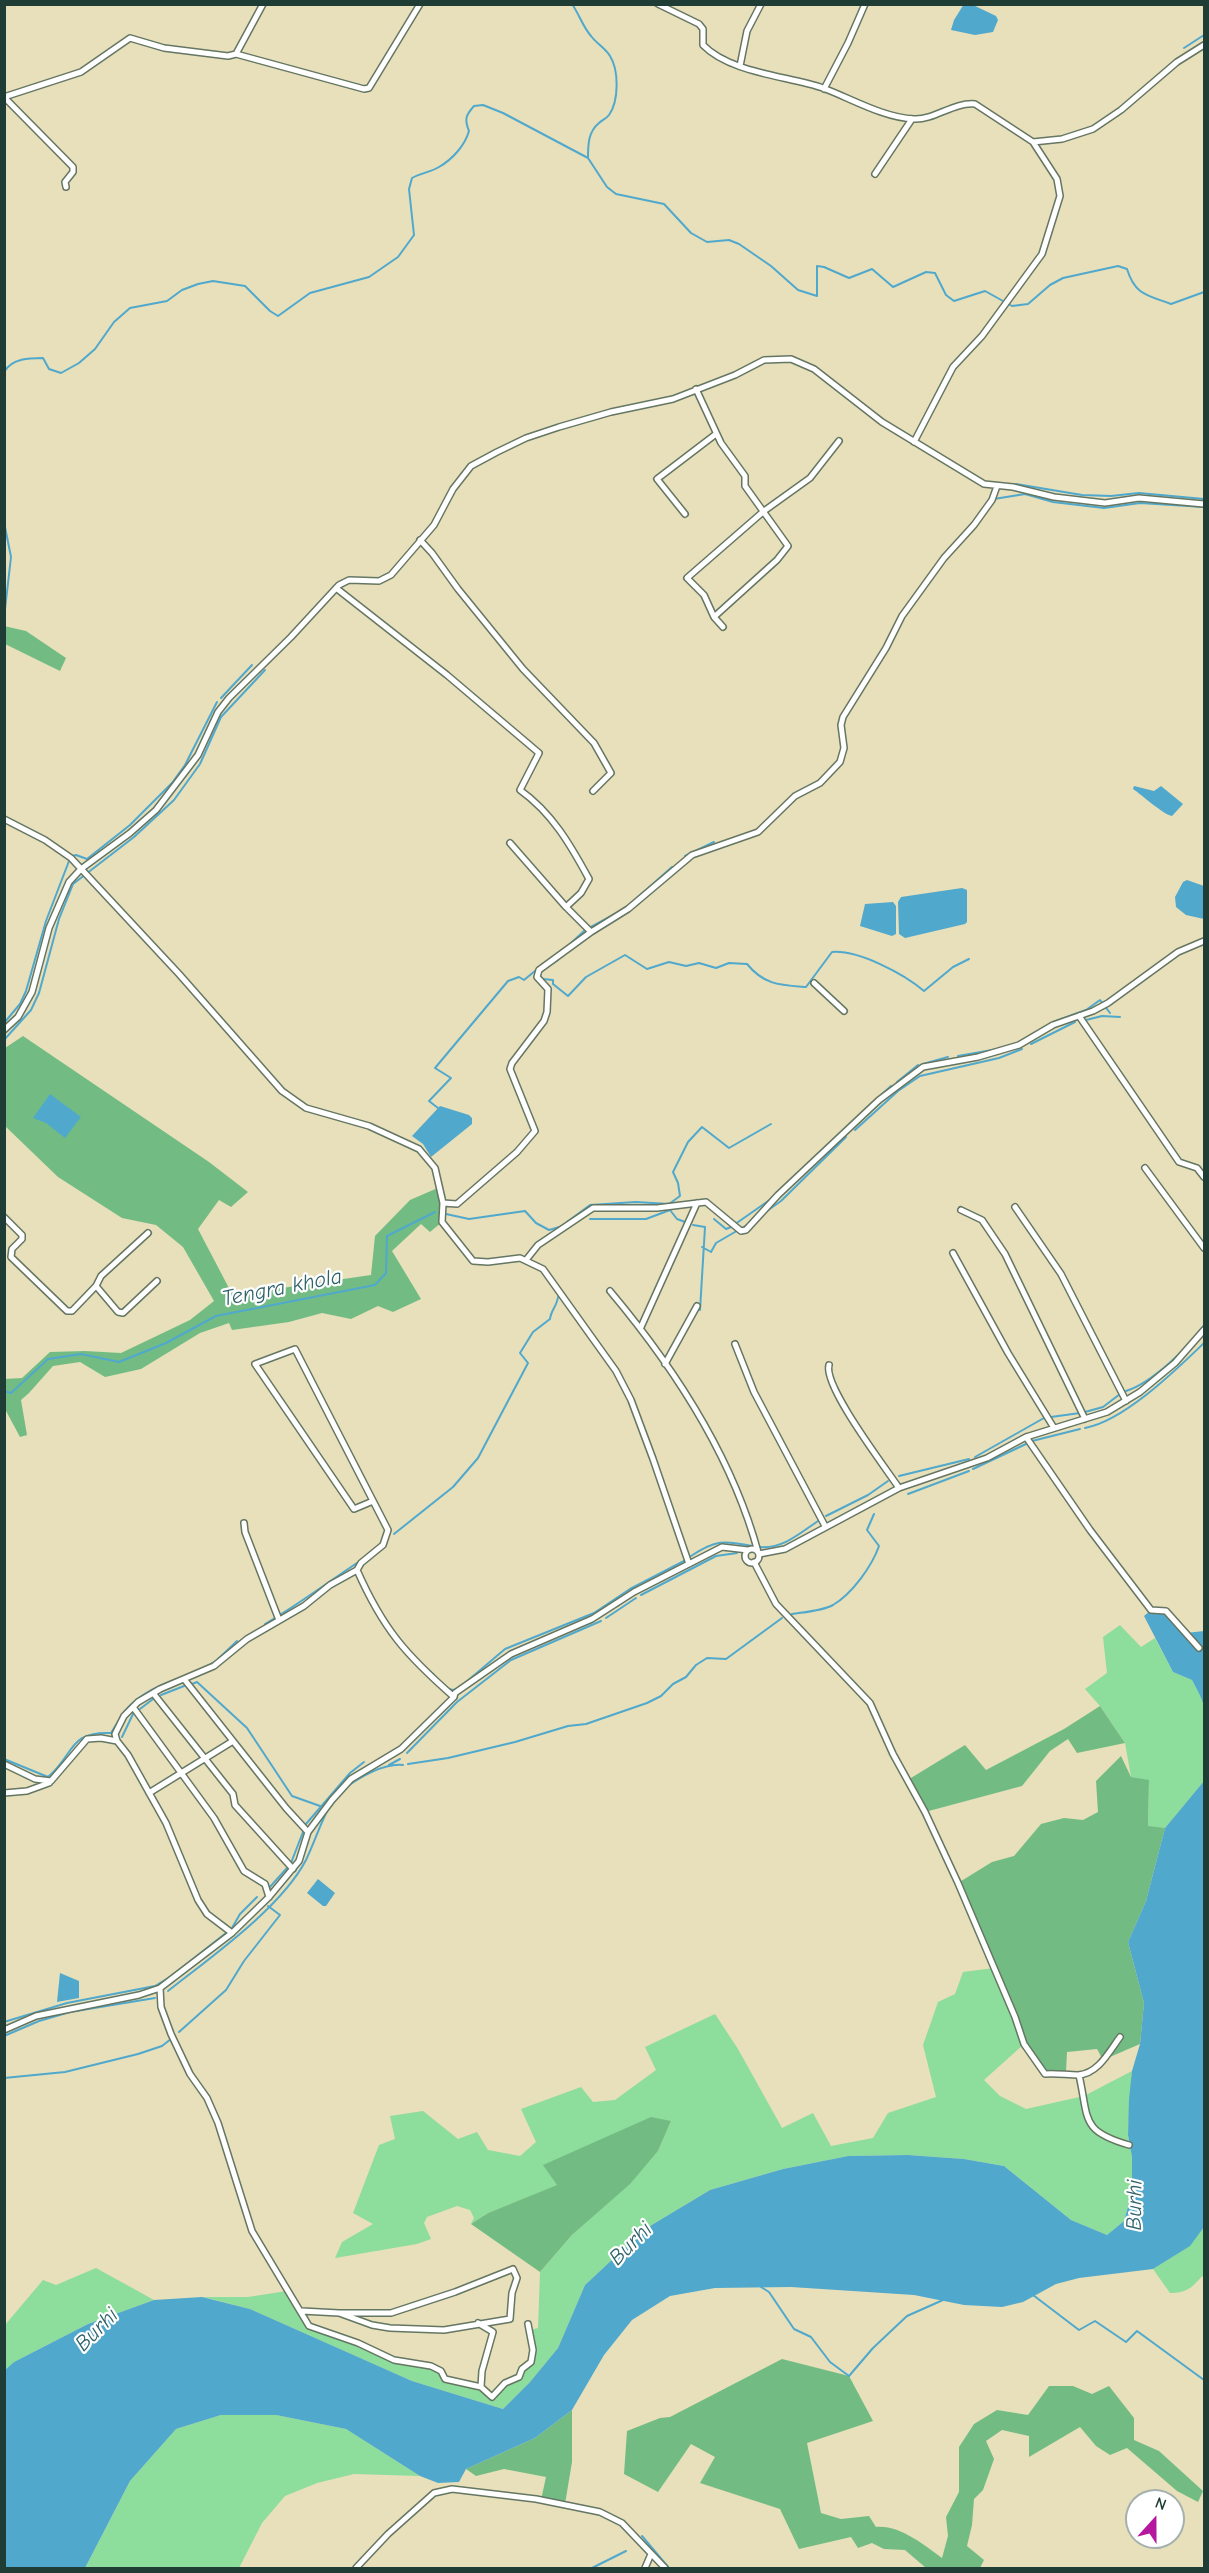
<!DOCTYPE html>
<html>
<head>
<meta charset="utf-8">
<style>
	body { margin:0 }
	#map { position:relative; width:1209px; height:2573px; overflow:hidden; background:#e7e0ba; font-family:"Comic Neue",sans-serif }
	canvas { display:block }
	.frame { position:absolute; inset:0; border:6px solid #1f3d34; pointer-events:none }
	.north { position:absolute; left:1125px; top:2489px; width:60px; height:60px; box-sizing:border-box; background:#fff; border:2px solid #a5b1ae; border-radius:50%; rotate:21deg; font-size:16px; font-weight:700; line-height:24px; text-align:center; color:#1f3d34 }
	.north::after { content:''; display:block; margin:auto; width:21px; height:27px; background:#b5179e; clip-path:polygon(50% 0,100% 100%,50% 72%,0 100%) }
</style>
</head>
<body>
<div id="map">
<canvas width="1209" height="2573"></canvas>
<div class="frame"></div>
<div class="north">N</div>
</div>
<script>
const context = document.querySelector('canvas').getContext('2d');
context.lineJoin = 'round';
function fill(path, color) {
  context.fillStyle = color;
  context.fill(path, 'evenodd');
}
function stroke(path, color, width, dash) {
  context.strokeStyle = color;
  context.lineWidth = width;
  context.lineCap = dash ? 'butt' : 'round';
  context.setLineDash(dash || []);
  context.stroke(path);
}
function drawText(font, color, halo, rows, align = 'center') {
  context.font = font + ' "Comic Neue",sans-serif';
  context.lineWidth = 4.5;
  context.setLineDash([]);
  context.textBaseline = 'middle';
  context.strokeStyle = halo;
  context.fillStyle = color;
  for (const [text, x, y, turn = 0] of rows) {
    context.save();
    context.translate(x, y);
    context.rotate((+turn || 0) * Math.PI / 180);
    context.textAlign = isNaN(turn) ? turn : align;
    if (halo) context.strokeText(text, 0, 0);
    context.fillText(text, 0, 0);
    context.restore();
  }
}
const green = new Path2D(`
	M1120 1625 1141 1647 1155 1638 1173 1672 1192 1680 1204 1703V1781L1165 1828 1148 1827 1149 1781 1131 1777 1125 1743 1100 1706 1085 1689 1107 1673 1103 1637Z
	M994 1968 1024 2044 984 2080 1000 2096 1026 2109 1084 2096 1132 2071 1128 2135 1132 2157V2192L1124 2221 1107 2235 1071 2220 1004 2166 964 2159 908 2155 848 2156 783 2169 710 2190 645 2229 585 2285 558 2348 530 2382 503 2409 412 2381 250 2309 203 2297H248L287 2291 310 2326 373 2351 441 2371 445 2379 481 2387 492 2397 505 2383 519 2377 530 2362 533 2350 530 2330 538 2328 540 2272 572 2235 629 2184 658 2151 671 2121 544 2165 558 2185 488 2213 471 2224 474 2218 470 2210 457 2206 427 2217 424 2223 431 2239 417 2244 335 2258 342 2242 373 2224 353 2213 379 2145 395 2139 390 2116 423 2111 458 2139 477 2132 488 2150 520 2156 536 2142 521 2109 581 2087 593 2102 615 2100 656 2070 645 2047 715 2014 738 2049 782 2128 813 2113 831 2146 873 2138 888 2113 936 2097 923 2045 938 2002 955 1994 963 1972Z
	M1204 2227V2278L1202 2276C1192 2288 1186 2293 1170 2293L1153 2269 1189 2246Z
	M96 2268 154 2300 88 2324 14 2362 5 2370V2325L43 2280 56 2285Z
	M221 2415H276L346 2429 420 2476 354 2474 317 2483 285 2496 262 2523 239 2568H85L130 2481 176 2429Z`);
const forest = new Path2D(`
	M4 626 26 631 66 658 60 671 5 644Z
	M23 1036 209 1162 248 1192 231 1207 219 1200 198 1229 231 1292 282 1288 371 1275 375 1236 410 1200 440 1187 442 1222 430 1232 421 1224 392 1251 421 1299 393 1312 378 1306 351 1319 322 1313 289 1322 232 1330 229 1323 200 1333 141 1369 105 1377 80 1362 53 1366 29 1393 21 1400 27 1435 20 1437 5 1409 4 1379 22 1378 50 1352 85 1351 121 1353 190 1320 214 1301 183 1247 156 1225 122 1218 58 1177 5 1126V1048Z
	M1100 1706 1125 1743 1077 1753 1068 1739 1050 1751 1022 1786 925 1812 906 1781 965 1745 986 1770 1064 1729Z
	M1121 1756 1131 1777 1149 1780 1148 1826 1165 1828 1146 1901 1128 1942 1144 2003 1140 2044 1103 2060 1097 2049 1067 2052 1066 2072 1045 2074 1024 2044 958 1883 992 1862 1014 1856 1041 1824 1064 1818 1083 1820 1098 1812 1096 1781Z
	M651 2117 671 2121 658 2151 630 2184 572 2235 540 2272 471 2224 488 2213 557 2185 543 2165Z
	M782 2359 849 2376 873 2421 807 2443 821 2513 841 2519 869 2516 876 2527C900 2525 924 2545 942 2558L948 2536 946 2517 959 2492V2447L974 2424 997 2410 1028 2415 1049 2386H1073L1092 2394 1109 2386 1134 2418V2440L1159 2451 1203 2491 1198 2502 1177 2491 1127 2448 1110 2455 1096 2446 1080 2427 1029 2457V2436L1002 2430 986 2441 994 2459 983 2490 974 2499 972 2525 967 2546 984 2560 980 2568H926L905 2550 884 2549 872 2543 858 2548 851 2537 799 2549 780 2509 700 2483 715 2457 691 2444 658 2492 624 2474 627 2431 660 2418 670 2417Z
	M572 2410V2462L565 2504 541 2500 546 2477 504 2469 476 2476 466 2469 535 2438Z`);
const water = new Path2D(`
	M964 4 973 5 996 16 998 20 993 32 975 35 951 30 954 20Z
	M1134 786 1154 791 1161 786 1183 804 1172 816C1164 815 1142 795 1133 789Z
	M1187 880 1204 886V919L1186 915 1176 907 1175 897 1183 882Z
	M962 888 967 890V922L965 924 905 938 899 934 898 902 901 897Z
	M893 902 896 906V934L892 936 860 926 865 904Z
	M50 1094 81 1117 65 1138 46 1123 33 1118Z
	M440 1106 469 1115 472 1118V1124L431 1157 423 1144 412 1136Z
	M1151 1610 1166 1611 1186 1633 1204 1631V1703L1192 1680 1173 1672 1144 1616Z
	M1204 1781V2227L1190 2246 1153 2269 1079 2278 1056 2284 1023 2302 1002 2307 964 2305 914 2295 791 2287 715 2288 670 2296 632 2320 604 2355 572 2410 535 2438 466 2469 459 2482 438 2483 420 2476 346 2429 276 2415H221L176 2429 130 2481 85 2568H5V2370L14 2362 88 2324 154 2300 202 2297 250 2309 412 2381 503 2409 530 2382 558 2348 585 2285 645 2229 710 2190 783 2169 848 2156 908 2155 964 2159 1004 2166 1071 2220 1107 2235 1124 2221 1132 2192V2157L1128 2135 1129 2099 1132 2071 1140 2044 1144 2003 1128 1942 1146 1901 1165 1828Z
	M318 1879 335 1893 326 1906H323L307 1893Z
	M60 1973 79 1981V1998L57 2002Z`);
const stream = new Path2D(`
	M572 4C579 14 583 27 591 36 597 44 605 48 610 56 619 70 619 101 609 115 606 119 602 120 599 123 588 132 588 145 588 158
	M1184 48 1204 35
	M4 372C12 358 30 358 43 358L49 369 61 373 79 363 95 349 114 322 130 308 167 301 182 290 198 284 213 281 245 286 270 311 278 316 310 293 369 277 398 257 414 235 409 189 412 178C421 173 431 172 439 167 453 159 465 145 469 131 464 119 466 115 474 106L483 105 503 113 588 158 607 187 616 194 664 204 691 233 707 242 729 240 739 244 771 266 798 290 817 296V266L824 267 849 278 872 269 893 287 926 272 935 273 946 295 954 301 985 291 1012 306 1028 304 1050 285 1063 278 1118 266 1127 269C1135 295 1147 295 1171 304L1204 292
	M1016 484 1082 495 1111 496 1139 493 1204 499
	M994 499 1025 494 1053 502 1104 508 1140 503 1204 507
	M4 522 11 557 4 618
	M221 698 252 665
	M73 856 76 855 87 859 130 825 172 783 185 765 217 702
	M685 856 714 842
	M629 905 672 867
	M589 928 617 913
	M569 945 584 931
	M558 960 541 971 540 976 543 979 553 980V984L568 996 586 977 625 955 647 969 669 962 686 966 699 963 716 968 729 963 747 964C764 985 780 985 806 987L832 952C859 950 904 974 924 991L953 967 969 959
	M1086 1020 1102 1016 1120 1017
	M1053 1022 1086 1010 1100 1000 1110 1013
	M4 1023 20 1004 26 991 46 921 69 861
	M4 1040 31 1010 39 993 59 919 73 884 134 837 174 800 200 764 221 717 265 670
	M1031 1044 1075 1022
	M958 1056 998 1049
	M923 1064 948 1057
	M897 1082 918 1065
	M880 1096 891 1086
	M438 1108 429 1101 451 1078 435 1068 508 981 519 977 524 980 552 957
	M847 1127 873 1102
	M855 1130 898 1091 920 1076 999 1058 1022 1049
	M764 1213 781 1201 846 1137
	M446 1214 469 1219 525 1211 536 1223 549 1230 563 1226
	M590 1219H646L670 1210 677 1219 688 1223
	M714 1219 726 1229 731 1227 771 1199
	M567 1222 590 1205 636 1202 669 1204 680 1196 678 1183 673 1172 688 1142 702 1127 729 1148 771 1124
	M693 1225 705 1227 700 1310
	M702 1247 711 1252 716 1243 747 1225
	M4 1391 11 1393 48 1359 81 1354 119 1362 166 1343 216 1316 375 1285 386 1273 387 1236 435 1212
	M1126 1391C1152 1383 1189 1347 1204 1325
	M1085 1412 1103 1407 1120 1394
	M1051 1417 1080 1413
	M1085 1428C1124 1421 1176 1370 1204 1343
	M1032 1441 1080 1429
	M975 1457 1044 1418
	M973 1469 1026 1444
	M899 1476 969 1459
	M908 1494 969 1471
	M826 1516 868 1495 888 1481
	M394 1534 453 1487 478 1458 528 1363 520 1353 533 1332 550 1319C551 1310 557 1306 558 1297
	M760 1547C783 1549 800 1533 818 1521
	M691 1556C715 1540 724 1540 752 1546
	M641 1595 716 1556 737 1553
	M792 1614C805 1612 822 1611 833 1605 852 1594 872 1566 879 1546L867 1530 874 1514
	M606 1618 636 1598
	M265 1624C298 1605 328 1582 360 1561
	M423 1665 434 1675
	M202 1669 216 1661 237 1641
	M465 1683 505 1649 594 1613 630 1589 684 1561
	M192 1684 197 1682 247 1728 292 1796 320 1806
	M446 1688 453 1690 458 1689
	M1200 1692 1204 1703
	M161 1695 184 1686
	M140 1709 153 1699
	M124 1712C137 1696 157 1686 177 1679
	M122 1737 133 1714
	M407 1753 457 1702 511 1660 601 1621
	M4 1759 48 1777C75 1754 68 1731 111 1733L121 1717
	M408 1764 448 1758 515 1742 568 1726 586 1724 647 1703 661 1696 673 1684 686 1677 696 1665 707 1658 726 1659 782 1618
	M389 1765 400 1759
	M345 1788C360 1777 384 1763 403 1765
	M306 1824 350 1773 364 1762
	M291 1863 303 1832
	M269 1888 287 1868
	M232 1928 240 1914 257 1897
	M168 1991C211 1957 281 1908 306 1860 314 1843 320 1825 328 1809
	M4 2022 67 2003 155 1986 170 1977 226 1933
	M179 2032 226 1990 244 1961 280 1915 268 1906
	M4 2036 39 2021 70 2012 155 1998
	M4 2078 65 2072 138 2054 162 2046 171 2039
	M761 2287 769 2292 794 2329 811 2337 830 2362 849 2376 873 2348 907 2316 943 2300
	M1033 2295 1079 2330 1095 2321 1126 2342 1137 2331 1204 2380
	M642 2536 669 2568
	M592 2568 626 2551`);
const street = new Path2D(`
	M658 4 699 24 703 29V45C730 73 788 76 823 88 850 98 884 118 914 119 935 120 953 102 975 104L1033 142 1062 139 1093 129 1121 110 1177 62 1204 45
	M236 54 364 89 369 88 420 4
	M740 66 747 31 761 4
	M824 89 848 43 865 4
	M4 97 81 72 130 38 164 48 228 56 236 54 263 4
	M4 97 73 167V172L65 182 66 187
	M875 174 912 119
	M696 389 721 443 745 476V486L788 546 777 560 714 617 723 627
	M914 442 953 367 982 336 1042 254 1060 196 1057 179 1033 142
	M685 514 657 479 716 434
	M420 540 432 553 458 589 523 669 594 743 611 773 593 791
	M336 588 447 675 539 753 520 790C552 813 570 844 589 879L581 893 566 907 591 932
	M714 617 704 595 687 578 764 511 810 478 839 441
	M4 819 45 840 71 858 179 974 282 1091 306 1108 369 1126 419 1149 435 1168 443 1203 442 1222 473 1261 488 1262 520 1258 543 1269 616 1371 631 1400 653 1459 689 1564
	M510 843 566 907
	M814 983 844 1011
	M1079 1016 1179 1162 1197 1168 1204 1177
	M4 1030 18 1017 32 992 49 928 69 882 81 869 130 833 156 810 198 755 218 712 229 698 291 637 339 585 349 580 379 581 391 575 434 525 453 489 471 466 497 452 526 438 559 427 611 412 673 399 735 375 764 360 791 359 814 369 882 422 984 484 1013 487 1054 497 1105 503 1139 498 1204 504
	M1145 1168 1204 1248
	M443 1203 457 1204 517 1152 535 1131 510 1069 512 1063 544 1021 547 1012 548 989 537 977 539 970 591 932 628 909 692 855 758 832 795 796 820 783 840 762 844 748 841 725 843 717 886 648 902 616 944 558 974 525 992 500 997 486
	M1015 1207 1061 1274 1126 1401
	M961 1210 982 1220 1005 1254 1085 1419
	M4 1217 22 1235V1239L12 1249 11 1257 67 1311H72L96 1286 118 1312 123 1313 157 1281
	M953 1253 1008 1353 1054 1428
	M526 1260 538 1245 593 1208H657L706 1202 741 1231 746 1230 778 1195 879 1100 923 1067 978 1057 1019 1045 1053 1025 1093 1011 1108 1003 1178 952 1204 941
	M96 1286 101 1276 148 1233
	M610 1291C673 1366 732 1456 758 1552
	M641 1327 697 1203
	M735 1344 754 1392 825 1526
	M665 1364 697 1306
	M829 1365C823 1386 885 1467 899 1488
	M1026 1437 1090 1530 1151 1610 1166 1611 1199 1648
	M244 1523 245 1532 279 1620
	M745 1556a7 7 0 1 1 14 0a7 7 0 1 1-14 0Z
	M759 1554 785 1549 899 1488 987 1458 1026 1437 1107 1412 1140 1392 1175 1363 1204 1330
	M754 1562 776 1604 870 1703 893 1754 925 1812 958 1883 1015 2017 1024 2044 1045 2074C1056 2073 1067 2075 1078 2075 1098 2074 1109 2052 1120 2037
	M357 1570C383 1629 406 1655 454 1697
	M184 1679 286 1808 308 1832
	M153 1693 233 1794 235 1805 293 1869
	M133 1707 214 1818 244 1871 265 1884 269 1897
	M4 1764 35 1779 51 1781 87 1739 101 1738 117 1741
	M4 1793 27 1791 49 1783
	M149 1793 233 1741
	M232 1933 207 1914 198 1900 166 1823 128 1755 117 1741 115 1734 124 1716 138 1702 160 1689 214 1666 247 1639 304 1606 330 1585 357 1570 361 1563 383 1545 388 1530 295 1349 255 1364 354 1509 373 1501
	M160 1988 161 2007 171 2034 190 2074 207 2098 218 2123 252 2231 309 2326 358 2343 394 2360 431 2366 441 2371 445 2379 481 2387 482 2371 493 2332 478 2323
	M4 2030 36 2016 139 1995 160 1988 232 1933 269 1897 299 1861 308 1832 332 1800 351 1779 401 1749 454 1697 455 1693 511 1654 592 1619 634 1592 722 1547 748 1550
	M1079 2075C1089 2119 1080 2131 1129 2145
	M302 2311 339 2313 372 2325 390 2328 444 2330 510 2319 512 2293 517 2278 513 2269 455 2292 391 2313H339
	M481 2387 492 2397 505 2383 519 2377 522 2369 531 2362 533 2350 528 2324
	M356 2568 388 2534 434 2493 452 2489 536 2499 600 2512 622 2523 665 2568
	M645 2568 651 2554`);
const waterNames = [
	["Tengra khola",282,1288,-11],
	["Burhi",1135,2205,-89],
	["Burhi",631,2244,-45],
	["Burhi",97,2330,-45]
];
fill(green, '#8ddd9c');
fill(forest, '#72bc84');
fill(water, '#50a8cd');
stroke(stream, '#50a8cd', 2);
stroke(street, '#657663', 8);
stroke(street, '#fff', 5);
drawText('italic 22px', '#30626a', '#fff', waterNames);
</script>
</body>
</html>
